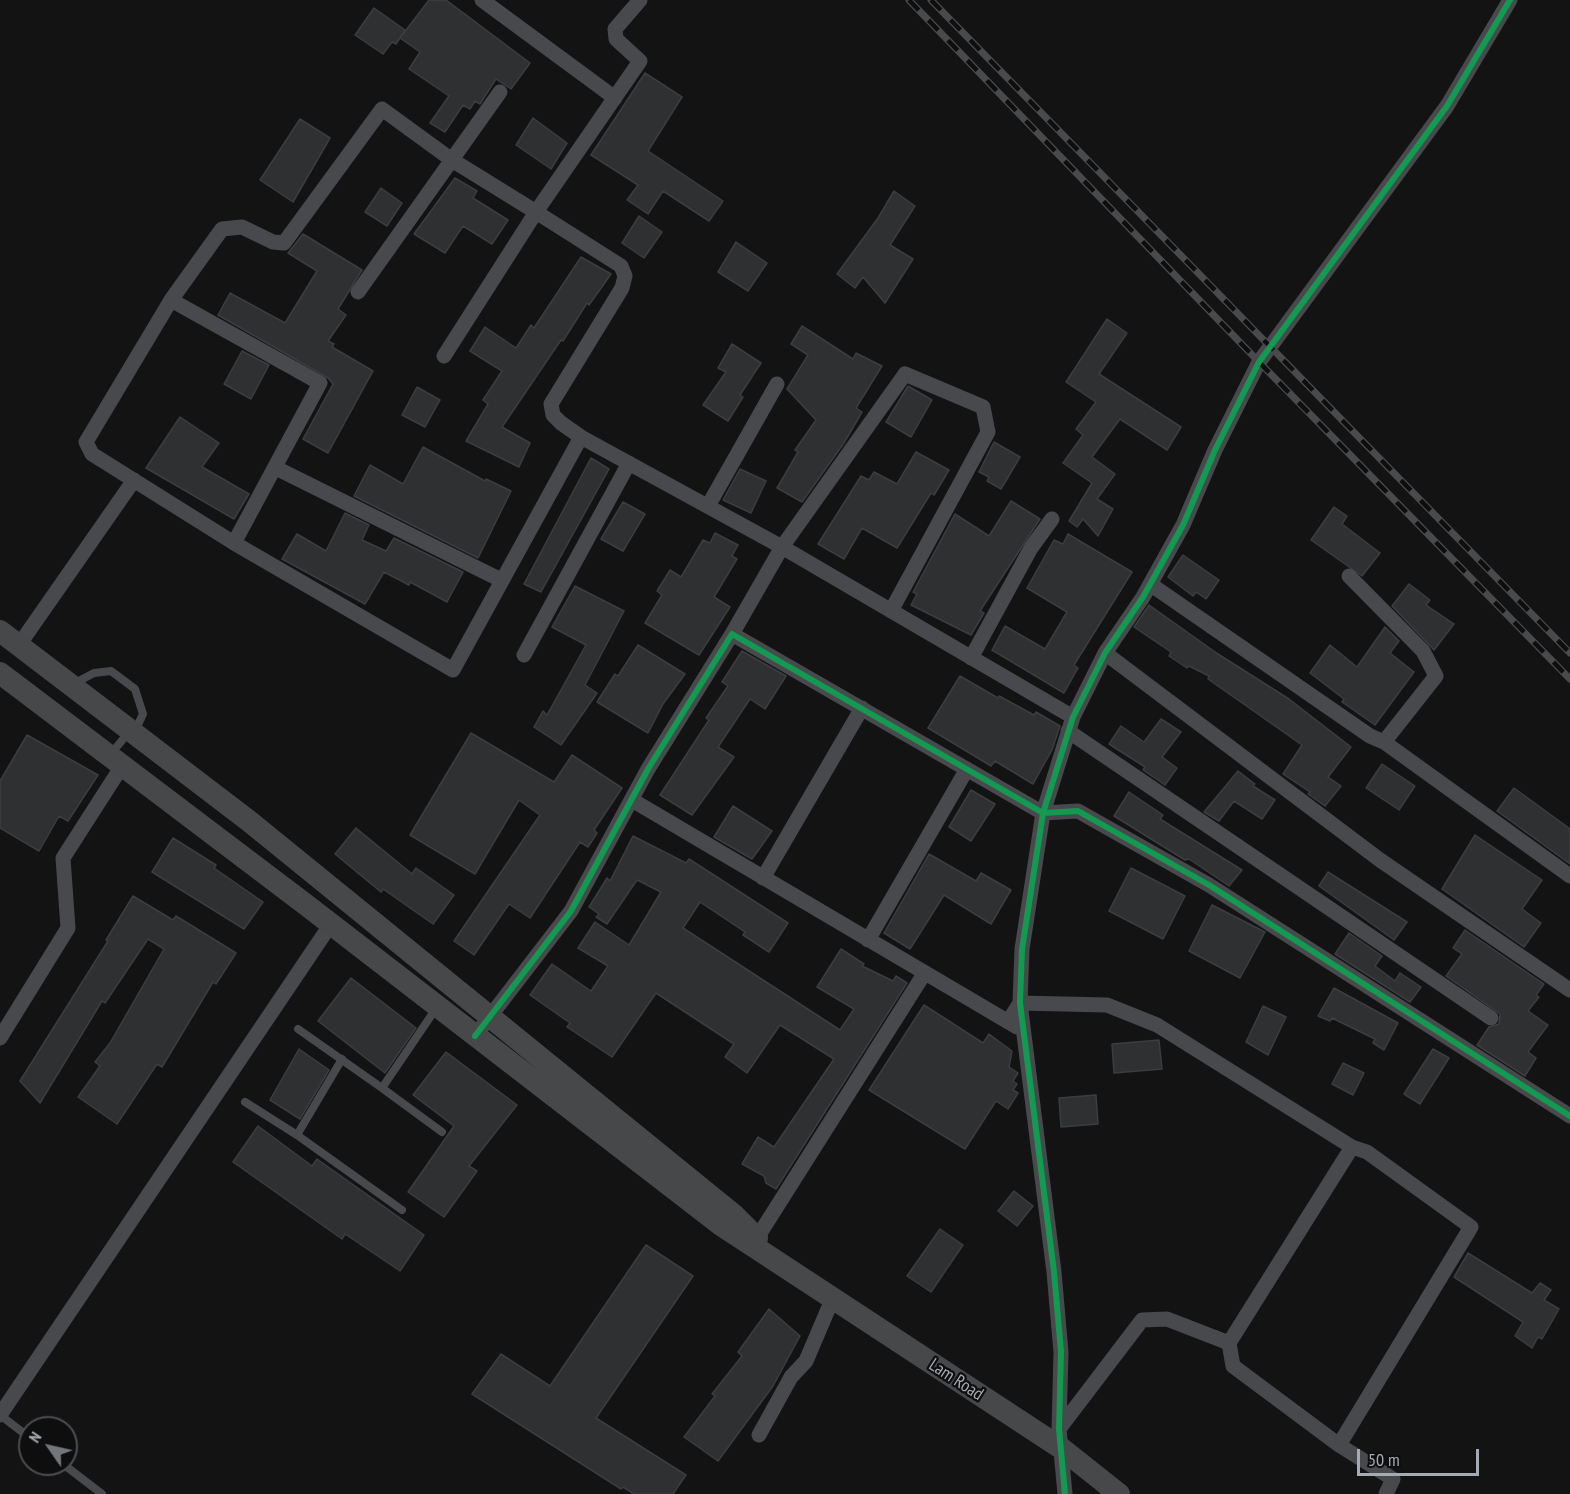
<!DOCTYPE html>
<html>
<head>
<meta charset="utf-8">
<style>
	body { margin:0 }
	#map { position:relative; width:1570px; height:1494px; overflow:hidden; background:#131314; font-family:"PT Sans Narrow",sans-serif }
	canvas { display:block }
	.north { position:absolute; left:18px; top:1416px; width:60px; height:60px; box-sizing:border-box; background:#0e0e0f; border:2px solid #4b4d51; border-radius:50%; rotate:304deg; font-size:16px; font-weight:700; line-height:24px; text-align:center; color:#a6abb3 }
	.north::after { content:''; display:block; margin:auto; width:21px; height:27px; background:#73767b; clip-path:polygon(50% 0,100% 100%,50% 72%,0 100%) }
	.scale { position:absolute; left:1357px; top:1449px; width:122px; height:27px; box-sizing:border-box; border:3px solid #a6abb3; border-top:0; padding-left:8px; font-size:18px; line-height:21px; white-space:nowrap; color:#a6abb3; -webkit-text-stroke:4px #0e0e0f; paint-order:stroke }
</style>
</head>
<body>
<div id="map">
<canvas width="1570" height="1494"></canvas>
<div class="north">N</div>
<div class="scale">50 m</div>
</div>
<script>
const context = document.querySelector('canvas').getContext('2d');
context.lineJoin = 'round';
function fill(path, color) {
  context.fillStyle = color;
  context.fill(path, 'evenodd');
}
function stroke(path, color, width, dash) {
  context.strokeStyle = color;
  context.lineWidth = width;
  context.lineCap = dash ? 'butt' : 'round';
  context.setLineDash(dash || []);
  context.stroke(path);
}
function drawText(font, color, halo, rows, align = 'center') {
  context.font = font + ' "PT Sans Narrow",sans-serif';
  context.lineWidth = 4.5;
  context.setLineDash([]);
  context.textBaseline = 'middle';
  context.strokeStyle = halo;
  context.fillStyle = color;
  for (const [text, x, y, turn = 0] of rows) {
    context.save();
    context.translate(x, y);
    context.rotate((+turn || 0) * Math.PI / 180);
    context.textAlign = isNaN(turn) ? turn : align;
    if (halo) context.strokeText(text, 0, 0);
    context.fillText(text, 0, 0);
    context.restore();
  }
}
const building = new Path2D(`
	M429 0H446L530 63 511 89 496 79 480 104 475 101 470 109 463 105 445 132 430 123 449 96 409 69 420 52 400 38Z
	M374 8 405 30 396 44 392 42 383 54 355 35Z
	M645 73 682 97 648 151 723 201 709 221 663 191 648 214 627 200 638 185 591 155Z
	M533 118 567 143 551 169 516 145Z
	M300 119 330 138 293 202 260 180Z
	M455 178 477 191 473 198 508 220 492 244 463 226 445 253 414 234Z
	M381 188 402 203 387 226 365 212Z
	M894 191 915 206 890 245 913 259 885 303 863 277 855 288 837 274 878 218Z
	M639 216 662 232 644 258 622 243Z
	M303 234 362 270 338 309 346 315 328 341 334 344 332 347 373 371 328 453 303 439 333 384 328 378 218 315 230 293 285 323 317 271 288 253Z
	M736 242 767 263 748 291 718 272Z
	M581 257 611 274 589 305 587 303 563 341 561 340 502 427 530 443 519 467 466 441 488 404 483 400 502 371 470 351 485 327 516 348 531 325 534 328Z
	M1107 319 1127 333 1099 374 1181 427 1167 450 1120 419 1092 457 1115 474 1097 499 1113 509 1098 536 1083 519 1077 527 1069 521 1092 483 1063 463 1083 435 1076 429 1096 402 1066 382Z
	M802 326 853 359 856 353 882 366 856 408 862 412 844 443 802 502 777 488 798 452 795 450 816 420 787 389 808 355 791 344Z
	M732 344 761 363 740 395 743 397 728 421 703 405 726 372 718 368Z
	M242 351 269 365 251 399 224 384Z
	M908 386 932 400 911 437 886 422Z
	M417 387 440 400 425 427 402 415Z
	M180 417 219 443 202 467 249 494 234 519 146 468Z
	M994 442 1020 457 1001 489 987 481 989 477 979 472Z
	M423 447 485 481 486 479 511 491 478 558 354 496 370 465 403 484Z
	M916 452 949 470 934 495 931 493 897 548 862 528 844 559 818 544 861 476 869 480 874 472 897 484Z
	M591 458 609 469 541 592 524 584Z
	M740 469 766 481 751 513 723 500Z
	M1011 501 1040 519 980 611 984 613 971 635 911 605 917 594 913 592 955 514 989 536Z
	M623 502 645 514 623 551 601 539Z
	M1334 507 1347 516 1342 524 1380 553 1362 576 1311 540Z
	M345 513 369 525 362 540 386 551 394 538 463 572 447 602 410 582 409 585 384 572 365 604 282 559 297 534 326 551Z
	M715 533 738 545 732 556 737 559 714 597 730 607 699 655 645 623 662 595 657 591 670 570 681 577 703 540 710 543Z
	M1068 534 1132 572 1074 665 1078 668 1064 693 992 650 1005 626 1045 649 1067 612 1027 588 1054 540 1063 544Z
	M1183 555 1219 580 1206 599 1196 592 1193 596 1168 577Z
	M1409 584 1430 600 1426 605 1454 624 1434 650 1392 606Z
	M575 586 624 611 585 685 597 693 561 745 534 727 543 711 547 715 586 645 552 627Z
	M1149 605 1218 654 1289 699 1351 747 1328 777 1341 786 1325 806 1308 794 1310 792 1283 774 1302 745 1208 679 1209 676 1189 666 1187 668 1169 656 1171 652 1134 627Z
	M1385 627 1399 641 1390 653 1414 672 1375 725 1342 702 1344 699 1310 673 1330 645 1357 667Z
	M638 645 685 674 663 704 648 733 597 702 615 674 618 676Z
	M742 651 786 676 765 709 750 699 718 747 734 757 692 815 660 795 709 720 706 718 728 686 722 682Z
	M960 676 998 698 999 696 1034 715 1036 712 1060 726 1052 750 1033 784 995 761 991 766 928 728Z
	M1161 719 1181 732 1162 757 1177 768 1165 785 1143 770 1145 767 1109 744 1121 726 1144 742Z
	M471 733 554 782 572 755 622 788 594 830 597 833 588 847 580 842 530 918 509 904 474 955 454 941 540 815 519 800 475 874 410 835Z
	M27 735 98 775 68 821 59 816 39 851 0 828V781Z
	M1382 764 1415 786 1399 810 1366 788Z
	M1238 771 1255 784 1253 786 1275 800 1262 819 1234 801 1219 821 1204 812Z
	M1514 788 1570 829V864L1497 811Z
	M971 790 995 804 971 841 949 827Z
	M1129 792 1163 815 1160 819 1242 870 1229 886 1189 859 1185 860 1114 816Z
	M733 806 772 831 752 859 714 837Z
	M356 828 412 874 416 868 454 895 433 924 383 889 381 892 335 854Z
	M1475 835 1542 880 1522 909 1541 923 1524 947 1442 889Z
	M633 836 686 863 689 859 788 923 769 952 743 935 745 932 700 902 683 928 840 1030 854 1009 817 987 841 949 864 964 862 966 893 981 896 976 907 983 776 1189 766 1183 764 1176 742 1164 758 1137 774 1147 834 1059 780 1025 747 1073 725 1057 734 1044 656 993 612 1057 567 1027 570 1023 530 995 552 964 591 991 608 966 578 948 595 922 629 945 661 892 637 880 607 924 596 917 599 914 589 907 607 878 610 881Z
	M173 838 216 865 214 868 263 902 244 929 152 872Z
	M929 854 976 881 981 873 1011 890 991 924 944 895 910 949 884 933Z
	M1131 868 1185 896 1163 939 1109 911Z
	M1328 872 1407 922 1394 940 1319 886Z
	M133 896 173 920 176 916 236 953 216 984 213 982 162 1067 157 1064 117 1124 78 1097 100 1066 95 1062 110 1043 164 949 148 939 105 1003 102 1001 40 1103 20 1081 108 941 106 940Z
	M1212 905 1265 932 1240 978 1189 951Z
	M1465 930 1544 984 1536 995 1539 997 1528 1011 1548 1025 1528 1052 1536 1058 1525 1076 1477 1045 1489 1027 1499 1024 1500 1014 1446 976 1462 954 1453 948Z
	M1349 933 1382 956 1375 966 1395 981 1400 973 1421 987 1410 1002 1335 954Z
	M351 978 416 1028 385 1073 318 1021Z
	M1334 988 1398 1023 1384 1050 1373 1043 1375 1039 1332 1018 1330 1021 1318 1016Z
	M924 1005 983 1043 989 1034 1012 1051 1009 1067 1018 1073 1013 1081 1017 1084 1013 1090 1018 1093 1008 1109 996 1101 965 1149 869 1090Z
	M1263 1006 1286 1017 1268 1055 1246 1042Z
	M1159 1040 1162 1069 1114 1073 1112 1044Z
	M299 1049 329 1070 300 1119 270 1100Z
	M1433 1049 1449 1058 1420 1104 1404 1094Z
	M446 1052 517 1105 469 1166 477 1171 444 1217 408 1192 454 1126 413 1095Z
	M1343 1063 1364 1073 1353 1095 1332 1084Z
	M1096 1095 1098 1124 1061 1127 1059 1098Z
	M258 1126 312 1166 317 1159 424 1235 400 1271 345 1234 342 1239 233 1162Z
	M1014 1191 1033 1206 1017 1226 998 1211Z
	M940 1229 963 1245 931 1292 907 1276Z
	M646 1245 693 1276 596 1418 686 1475 673 1494H634L623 1487 621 1489 472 1394 501 1354 550 1386Z
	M1468 1253 1532 1293 1540 1283 1551 1290 1544 1300 1559 1309 1542 1339 1538 1337 1532 1348 1515 1336 1523 1322 1454 1277Z
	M769 1309 800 1336 773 1386 718 1461 684 1437 715 1396 712 1394 742 1356 738 1352Z`);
const lane = new Path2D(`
	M75 683 94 673 111 671 135 689 143 714 135 731
	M110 755 129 732
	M298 1029 382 1088 437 1007
	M382 1088 442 1132
	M245 1102 297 1135 342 1059
	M297 1135 402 1210
	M0 1415 30 1438
	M63 1464 102 1494`);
const street = new Path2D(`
	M482 0 615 98
	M640 0 615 29 616 39 640 61 536 212 621 266 625 276 622 288 551 404 553 415 561 423 581 437 782 547 1073 717
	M358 292 500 92
	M171 300 320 383 234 543 453 670 581 437
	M276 468 501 580
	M708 506 777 384
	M234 543 92 454 86 442 171 300 222 229 242 227 273 242 284 243 382 109 452 160 536 212 444 356
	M1349 576 1423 651 1436 676 1384 742
	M1150 584 1370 736 1384 742 1570 876
	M732 634 782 547 905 374 983 407 988 432 891 611
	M19 645 134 480
	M1105 653 1380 860 1570 990
	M524 655 629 463
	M971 658 1031 548 1052 519
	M1068 731 1491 1018
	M632 800 1017 1027
	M763 878 862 708
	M868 940 967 769
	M1008 1022 1020 1003 1107 1005 1157 1025 1352 1147 1367 1152 1471 1227 1339 1445 1233 1366 1229 1343 1352 1147
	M475 1036 571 911 648 769 732 634 1043 813 1078 811 1209 885 1570 1116
	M0 1038 68 928 63 858 122 766
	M757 1238 924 974
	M0 1415 331 924
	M1059 1429 1142 1320 1167 1319 1229 1343
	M759 1435 791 1377 806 1361 832 1300
	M1339 1445 1393 1479 1386 1494
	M1065 1494 1059 1429 1061 1352 1054 1272 1020 1003 1022 949 1043 813 1073 717 1105 653 1143 597 1183 525 1215 450 1259 362 1447 106 1510 0`);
const secondary = new Path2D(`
	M0 631 249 821 734 1215 757 1238
	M0 673 305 904 721 1225 1061 1448 1119 1494`);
const rail = new Path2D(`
	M909 0 1259 362 1570 679
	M931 0 1570 653`);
const cycleway = new Path2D(`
	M475 1036 571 911 648 769 732 634 1043 813 1078 811 1209 885 1570 1116
	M1065 1494 1059 1429 1061 1352 1054 1272 1020 1003 1022 949 1043 813 1073 717 1105 653 1143 597 1183 525 1215 450 1259 362 1447 106 1510 0`);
const streetNames = [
	["Lam Road",956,1380,33]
];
fill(building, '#2f3031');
stroke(building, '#3c3d40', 1.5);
stroke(lane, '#48494c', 8);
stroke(street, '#48494c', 15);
stroke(secondary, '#46484a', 22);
stroke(rail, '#494a4c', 7);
stroke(rail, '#0e0e0f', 4.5, [14]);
stroke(cycleway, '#139951', 6);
drawText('18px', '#a6abb3', '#0e0e0f', streetNames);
</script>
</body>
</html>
